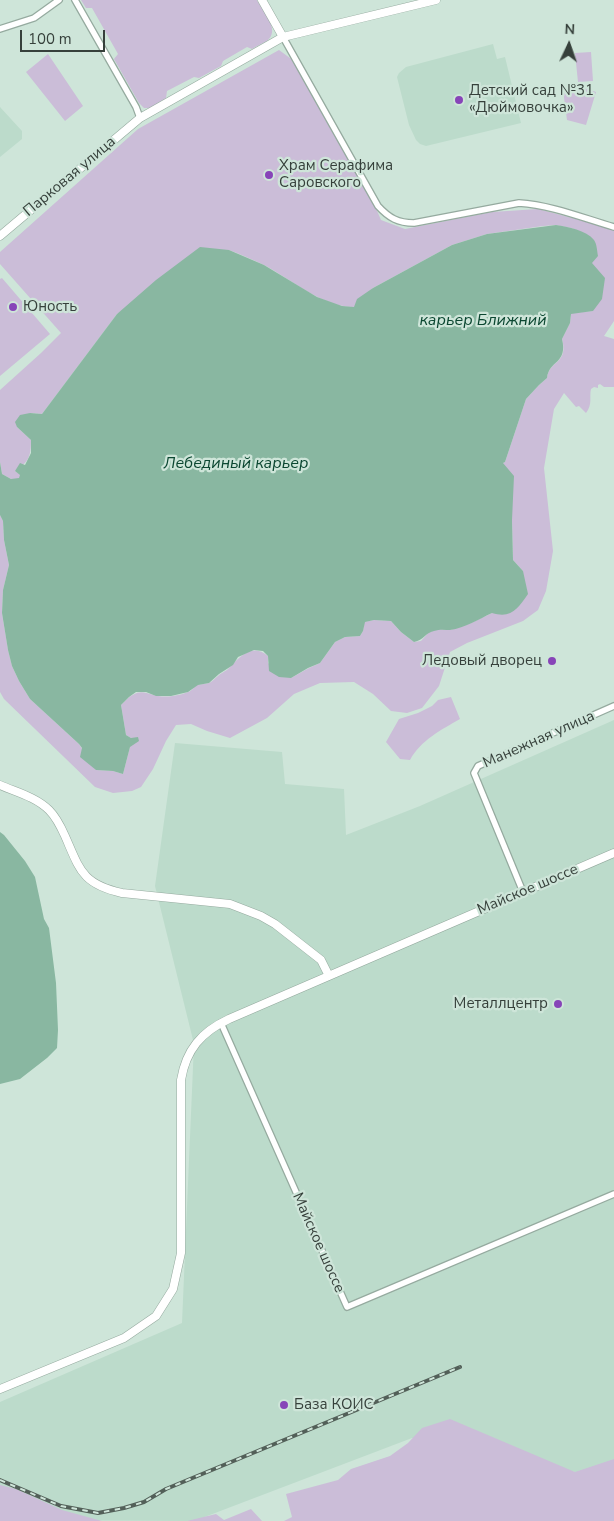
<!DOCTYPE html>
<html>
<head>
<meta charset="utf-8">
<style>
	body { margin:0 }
	#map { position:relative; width:614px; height:1521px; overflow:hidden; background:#cee5d9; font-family:"Nunito Sans",sans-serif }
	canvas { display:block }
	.north { position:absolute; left:544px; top:20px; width:50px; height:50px; -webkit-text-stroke:4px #cee5d9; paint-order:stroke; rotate:3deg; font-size:14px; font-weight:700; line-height:20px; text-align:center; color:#36403b }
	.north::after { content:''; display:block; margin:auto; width:18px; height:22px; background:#36403b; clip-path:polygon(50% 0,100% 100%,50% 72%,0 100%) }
	.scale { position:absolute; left:20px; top:30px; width:85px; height:22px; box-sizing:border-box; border:2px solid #36403b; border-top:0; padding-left:6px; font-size:15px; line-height:18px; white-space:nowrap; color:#36403b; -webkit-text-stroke:4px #cee5d9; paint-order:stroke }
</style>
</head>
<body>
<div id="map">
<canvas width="614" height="1521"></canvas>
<div class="north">N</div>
<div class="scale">100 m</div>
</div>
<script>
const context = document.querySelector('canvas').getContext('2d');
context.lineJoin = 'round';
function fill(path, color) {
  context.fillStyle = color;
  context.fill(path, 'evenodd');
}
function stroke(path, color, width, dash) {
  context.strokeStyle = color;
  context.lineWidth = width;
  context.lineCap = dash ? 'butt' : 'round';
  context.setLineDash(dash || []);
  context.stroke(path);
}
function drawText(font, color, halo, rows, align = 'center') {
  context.font = font + ' "Nunito Sans",sans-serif';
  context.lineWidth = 4.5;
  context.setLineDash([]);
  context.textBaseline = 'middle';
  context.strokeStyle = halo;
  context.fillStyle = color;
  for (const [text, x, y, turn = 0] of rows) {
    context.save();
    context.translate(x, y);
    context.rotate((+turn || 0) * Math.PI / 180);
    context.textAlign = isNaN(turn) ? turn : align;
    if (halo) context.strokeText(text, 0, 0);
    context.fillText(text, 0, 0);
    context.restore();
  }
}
const built = new Path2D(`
	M493 44 497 59 505 57 521 123 426 146 420 144 416 140 409 125 397 77 399 73 406 67Z
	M0 107 22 131V139L0 157Z
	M614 720V1486L575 1472 412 1438 194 1521 0 1520V1402L182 1323 194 1044 155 886 175 743 282 752 285 784 344 789 346 835 420 806Z`);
const green = new Path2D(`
	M81 0H257C263 11 281 30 267 41 262 44 256 46 252 49L247 47 223 61 221 66 199 78 194 77 167 91 166 98 150 108H144L139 103 114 59 118 54 92 8H86Z
	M279 50 294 61 375 206 381 220 405 229 492 212 538 209 614 229V321L604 336 614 339V387H604L600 384 598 385V388L594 387 591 389C589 397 593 404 586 413L579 406 576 407 564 393 554 409 544 468 553 551 546 591 538 610 523 621 467 643 450 652 439 686 422 708 407 713 391 711 373 694 354 682 320 683 294 694 267 718 230 738 207 731 191 724 176 725 166 741 153 769 141 787 132 791 113 793 95 787 4 699 0 692V515L3 521 4 540 9 565 3 590 2 613 8 650 12 666 19 681 30 699 79 744 96 770 113 771 123 774 130 747 131 738 126 735 121 705C144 680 146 700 173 696 178 695 184 694 188 692 192 691 194 687 197 685 201 684 205 684 209 683 212 682 215 678 218 676 221 673 224 672 227 670 239 658 251 642 268 656V663L291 678 309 668 320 663 335 642 345 637 360 636 363 631 364 622 374 620 391 621 401 632 414 642 421 641 429 632 433 631 438 629 450 630 471 623 492 613 523 571 513 560 512 520 503 463 505 462 526 399 539 385 547 378C549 360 569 364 562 339L570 323 571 313 593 311 592 263 581 232 571 228 556 225 543 226 487 234 452 245 373 288 355 307C324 308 292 280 266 266 254 260 242 255 229 250L117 314 42 414 30 413 17 427 31 440C31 456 29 462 15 471L21 475 19 479H11L2 474 0 462V390L41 353 61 333 0 264V252L138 129Z
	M591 52 593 81 578 82 575 53Z
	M48 54 83 106 65 121 26 72Z
	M574 85 596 92 586 125 567 120 563 90Z
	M2 278 50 334 0 376V279Z
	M451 697 460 719C441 730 421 740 410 760L400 759 386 742 399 719 418 713 432 706 438 700Z
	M450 1419 575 1472 614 1459V1521H284L292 1517 286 1494 338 1480 351 1469 390 1456 408 1443 422 1428Z
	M0 1485 16 1489 62 1510 102 1521H0Z
	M251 1509 262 1521H187L216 1514 224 1520Z`);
const water = new Path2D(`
	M556 225C568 227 586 230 594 240 597 244 597 251 598 256L592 263 605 278 602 299 593 311 571 314 570 323 562 339C568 364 549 360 547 378L539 385 526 399 505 462 503 463 514 476 512 520 513 560 523 571 528 594C518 608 512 619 492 613 479 619 465 628 450 630 445 630 440 629 434 631 425 633 424 640 414 642L401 632 391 621 374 620 365 622 363 631 360 636 345 637 335 642 320 663 308 668 291 678 279 677 269 671 268 656 263 651 254 650 238 657 233 665 219 674 209 683 198 685 188 692 171 696H156L146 692H136L129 697 121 705 126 735 131 738 138 737 139 741 130 747 123 774 113 771 96 770 80 757 82 748 79 744 30 699 19 681 12 666 8 650 2 613 3 590 9 565 4 540 3 521 0 515V462L2 474 11 479 19 478 20 475 15 471 20 463 25 465 31 453V440L17 427 15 422 20 415 30 413 42 414 117 314 156 280 200 247 229 250 264 265 317 297 342 306 354 307 357 299 373 288 452 245 487 234Z
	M0 832 4 835 25 861 35 877 44 919 49 928 56 983 58 1030 57 1048 47 1058 20 1079 0 1084Z`);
const street = new Path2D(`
	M75 0 136 107 140 118
	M0 29 34 18 59 0
	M283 37 378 206C389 218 398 223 414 223L519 203C551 205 583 218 614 227
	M523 892 474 773 478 766 614 706
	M221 1023 347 1307 614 1194`);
const secondary = new Path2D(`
	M262 0 283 37
	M0 236 140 118 283 37 436 0
	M0 785C16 792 36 797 49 810 56 817 61 827 65 836 80 870 82 884 122 893L230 904 261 916 275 924 321 960 329 976
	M0 1389 124 1338 156 1316 173 1289 181 1253V1080C186 1050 201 1032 229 1019L614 853`);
const rail = new Path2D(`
	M0 1480 61 1506 98 1513 124 1508 144 1502 166 1489 460 1367`);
const markers = [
	[459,100,5,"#8744b8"],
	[269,175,5,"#8744b8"],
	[13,307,5,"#8744b8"],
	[552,661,5,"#8744b8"],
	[558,1004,5,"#8744b8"],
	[284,1405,5,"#8744b8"]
];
const poiNames = [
	["Детский сад №31",469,91],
	["«Дюймовочка»",469,108],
	["Храм Серафима",279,166],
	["Саровского",279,183],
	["Юность",23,307],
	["Ледовый дворец",542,661,"right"],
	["Металлцентр",548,1004,"right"],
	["База КОИС",294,1405]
];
const streetNames = [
	["Парковая улица",70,177,-40],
	["Манежная улица",539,740,-24],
	["Майское шоссе",528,890,-23],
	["Майское шоссе",318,1243,66]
];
const waterNames = [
	["карьер Ближний",483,321],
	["Лебединый карьер",236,464]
];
fill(built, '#bcdbcb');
fill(green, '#cbbdd8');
fill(water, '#89b7a1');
stroke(street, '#95aa9f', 8);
stroke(secondary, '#95aa9f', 9);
stroke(street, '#fff', 5.5);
stroke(secondary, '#fff', 8);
stroke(rail, '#536059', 4);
stroke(rail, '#cee5d9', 2, [5.5]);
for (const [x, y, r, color] of markers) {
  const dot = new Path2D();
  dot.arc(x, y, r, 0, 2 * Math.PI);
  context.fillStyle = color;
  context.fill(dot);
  stroke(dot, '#cee5d9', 2);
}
drawText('15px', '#36403b', '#cee5d9', poiNames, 'left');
drawText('15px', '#36403b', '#cee5d9', streetNames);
drawText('italic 16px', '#0b4731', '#cee5d9', waterNames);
</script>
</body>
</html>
